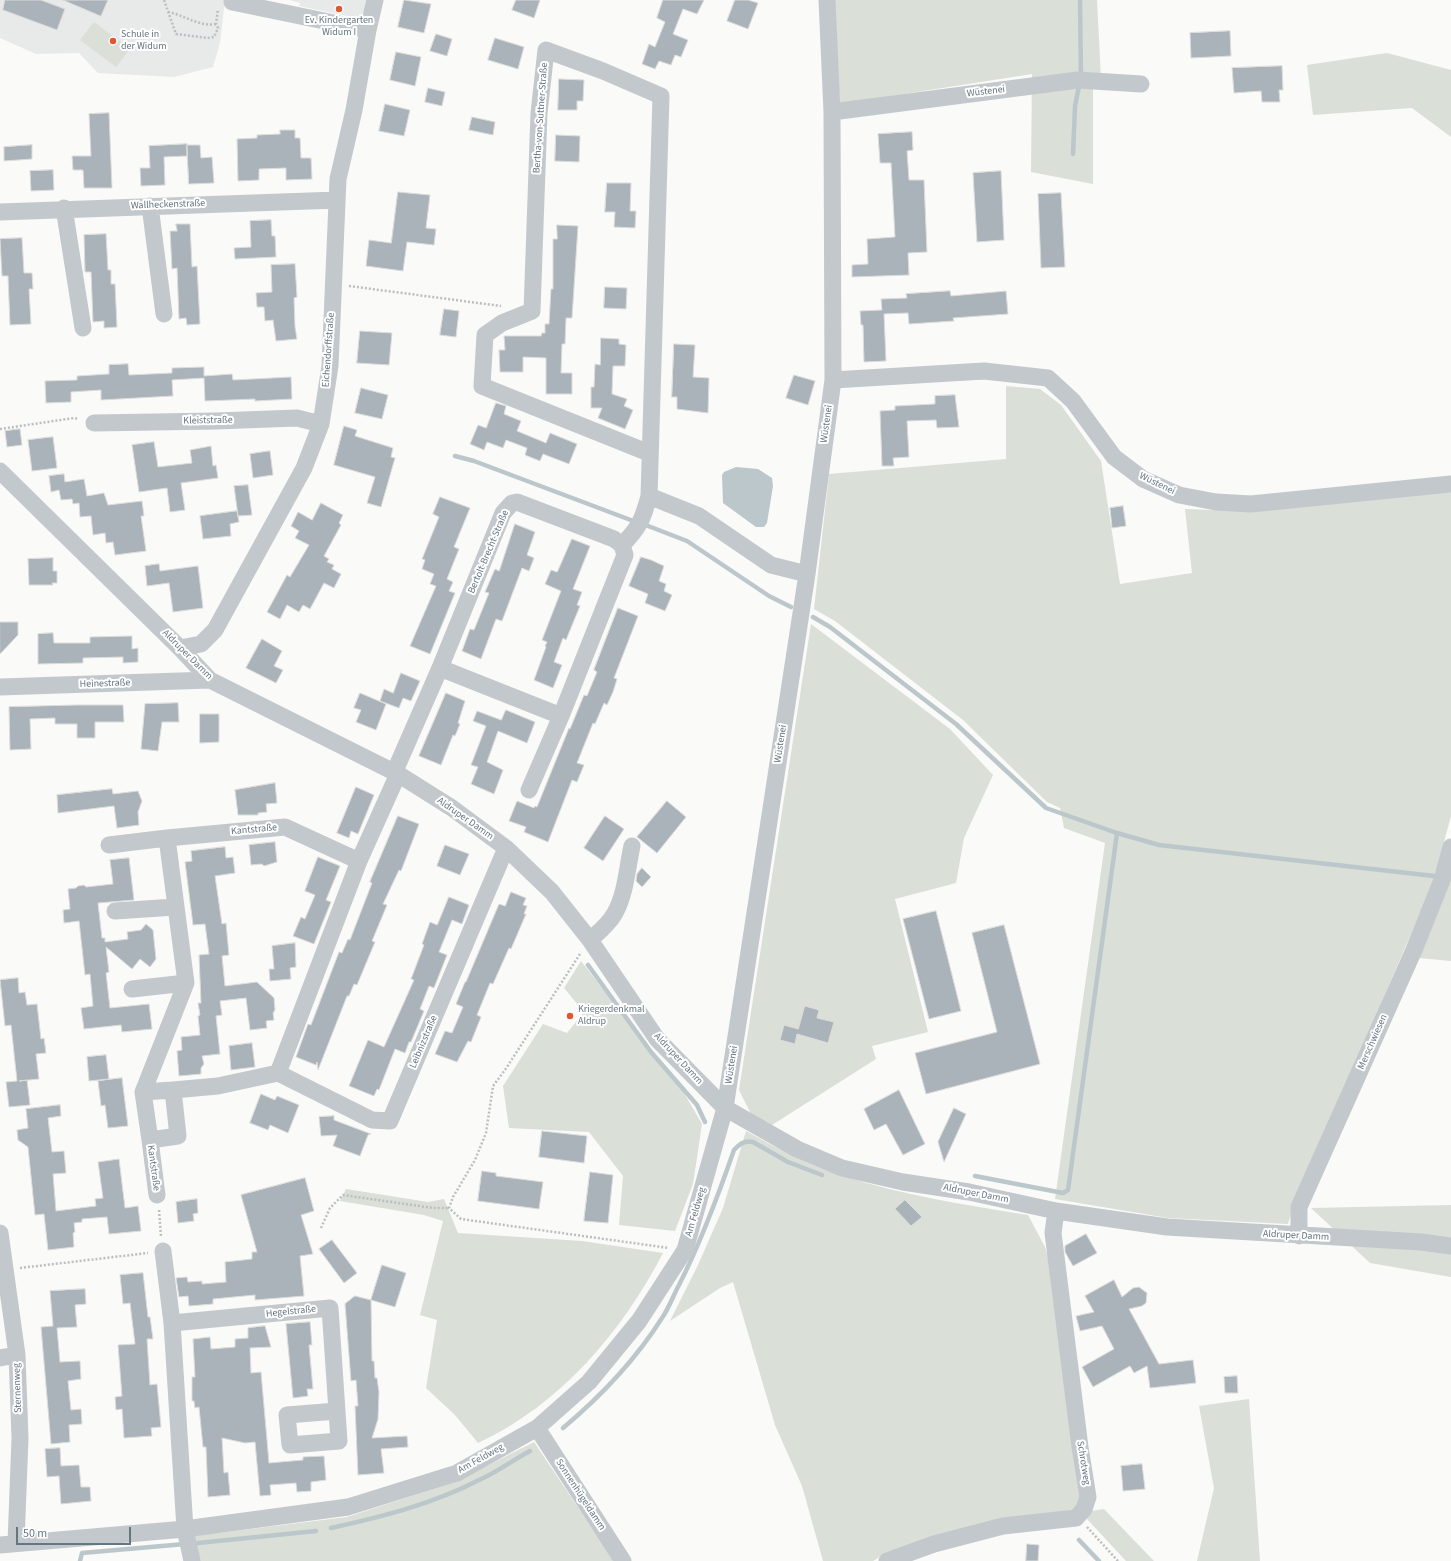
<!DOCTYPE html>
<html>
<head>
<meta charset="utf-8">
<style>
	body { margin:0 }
	#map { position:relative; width:1451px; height:1561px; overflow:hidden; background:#fafaf8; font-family:"Source Sans 3",sans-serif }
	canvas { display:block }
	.scale { position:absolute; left:16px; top:1527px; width:115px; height:18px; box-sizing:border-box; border:2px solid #657683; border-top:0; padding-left:5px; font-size:12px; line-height:14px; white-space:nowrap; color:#657683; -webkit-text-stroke:3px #fff; paint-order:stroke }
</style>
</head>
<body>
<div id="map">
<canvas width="1451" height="1561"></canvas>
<div class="scale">50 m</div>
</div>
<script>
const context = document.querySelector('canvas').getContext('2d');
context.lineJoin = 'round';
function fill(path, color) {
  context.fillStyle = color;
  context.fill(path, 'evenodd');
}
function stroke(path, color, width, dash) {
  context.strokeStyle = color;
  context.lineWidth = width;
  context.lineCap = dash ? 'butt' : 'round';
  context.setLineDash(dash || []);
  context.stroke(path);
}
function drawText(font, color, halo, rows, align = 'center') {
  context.font = font + ' "Source Sans 3",sans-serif';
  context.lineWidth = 4;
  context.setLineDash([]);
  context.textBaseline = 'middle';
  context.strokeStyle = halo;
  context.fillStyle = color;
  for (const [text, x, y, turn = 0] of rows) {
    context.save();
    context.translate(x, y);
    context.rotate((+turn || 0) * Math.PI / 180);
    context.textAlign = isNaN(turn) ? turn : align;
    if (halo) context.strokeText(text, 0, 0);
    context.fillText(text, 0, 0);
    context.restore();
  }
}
const built = new Path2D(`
	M0 0H225L220 43 213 67 174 77 98 73 79 53 36 54 0 38Z
	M290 0H368L366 11 357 18 299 6 300 3Z`);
const green = new Path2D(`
	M832 0H1097L1101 79 1093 88V184L1031 172 1032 74 840 104Z
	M94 22 130 49 116 67 80 40Z
	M1387 53 1451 70V137L1412 108 1313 115 1307 65Z
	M1006 386 1040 389 1061 405 1101 461 1120 584 1192 573 1185 509 1244 511 1451 491V816L1432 886 1294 1203 1288 1224 1168 1218 1055 1199 1105 843 1064 828 1060 808 1047 802 963 720 835 621 814 609 829 474 1006 459Z
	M811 624 950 729 993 775 964 838 956 883 895 899 928 1032 872 1046 876 1059 772 1125 751 1114 739 1090Z
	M1451 875V961L1419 958Z
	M581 961 684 1093 702 1124 693 1184 675 1231 619 1225 623 1176 589 1132 509 1128 503 1086 543 1024 567 1033 584 1012 564 988Z
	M746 1131C774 1147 810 1165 840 1175 901 1195 965 1205 1028 1215L1045 1247 1052 1271 1082 1501 1071 1510 887 1552 873 1561H823L802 1486 775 1425 733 1282 720 1288 670 1321 698 1265 723 1208Z
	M346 1189 428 1202 444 1199 458 1233 582 1241 663 1253C622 1332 560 1405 478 1443L455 1415 426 1388 437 1320 420 1315 443 1221 424 1215 340 1201Z
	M1451 1205V1277L1370 1263 1311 1208Z
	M1249 1399 1260 1561H1197L1214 1488 1199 1406Z
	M534 1442 614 1561H198L194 1536 347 1517 455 1482Z
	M1104 1509 1154 1561H1126L1087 1519 1091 1511Z`);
const water = new Path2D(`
	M736 467 758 469 772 478 773 486 767 523 764 527H756L723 503 722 475 724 472Z`);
const stream = new Path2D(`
	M1073 154 1075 106 1081 76 1080 0
	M455 456 474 461 636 522
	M643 524 687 541 769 596 791 607
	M813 617 830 627 956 724 1046 808 1117 833
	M588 965 651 1052 697 1105 705 1122
	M975 1176 1063 1193 1068 1190 1117 833 1159 845 1434 876
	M563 1428C600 1397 636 1359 662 1318 669 1308 673 1296 679 1285 701 1242 718 1196 734 1150 739 1144 745 1140 753 1142L788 1162 822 1175
	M331 1528C381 1517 433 1504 479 1480 497 1472 513 1460 530 1451
	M1079 1540 1099 1561
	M198 1543 316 1531
	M80 1561 82 1553 185 1544`);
const building = new Path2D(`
	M5 0H41L65 9 57 30 3 10Z
	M63 0H108L101 16Z
	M404 0 431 4 424 33 398 27Z
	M516 0H540L534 18 512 10Z
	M663 0H704L697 14 683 9 673 34 688 40 681 57 675 55 671 65 659 61 655 69 642 64 649 44 655 47 665 22 657 18Z
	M735 0H748L758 3 748 29 727 21Z
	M1230 31 1231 56 1191 58 1190 33Z
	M436 34 452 39 447 56 430 51Z
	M495 38 524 47 518 69 488 60Z
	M396 52 421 57 415 86 390 80Z
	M1282 66 1283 90H1279L1280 102H1262L1261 91 1234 93 1232 68Z
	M559 79 584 80 583 101H577V110H558Z
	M428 88 445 92 442 106 425 102Z
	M385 104 410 110 404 136 379 131Z
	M109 113 112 188H84L83 170H73L72 156H91L89 114Z
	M472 117 495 122 493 135 469 130Z
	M280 130H295V138H300L301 158H311L312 179 286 180V168L259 169V180L238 181 237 139 257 138V135L280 134Z
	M912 132 913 150 907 151 909 180H924L927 252 908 253 909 275 852 277V265L868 264 867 239 895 237 891 163H880L878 134Z
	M556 135 580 136 579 162 555 161Z
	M187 144V156L164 157 165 185 141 186 140 168H150L149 146Z
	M32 145V159L4 161V147Z
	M187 145H200L201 158 212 157 214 183 189 184Z
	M53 170 54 190 31 191 30 171Z
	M1001 171 1004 240 977 242 973 173Z
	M607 183H631L630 211H636L635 228 614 227 615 212H605Z
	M398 192 430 195 426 228 436 229 434 245 407 242 403 271 366 266 369 240 391 243Z
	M1061 193 1065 267 1041 268 1038 194Z
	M271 220 272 236H275L276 257 235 259 234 248 251 247 250 221Z
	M176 224H190L192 267 197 266 200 324 187 325 186 318 179 319 177 268 172 269 170 231H177Z
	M557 225 578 226 572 318H566L565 344H562L561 373H572V394H546V358L523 357V372H500L499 350H505L504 336H541L542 333H545V324H549L551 289H553V239H557Z
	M106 234 108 270H111V284H115L117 327 104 328V321L93 322 91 272H85L84 235Z
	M22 238 24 273H32L33 289H29L31 324 10 325 8 276H2L0 239Z
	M295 264 297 297 294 298 295 327 297 339 276 341 273 320 265 321 264 307H257L256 293 272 292 271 265Z
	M605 287 627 288 626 309 604 308Z
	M950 291 951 296 1006 291 1008 314 953 318 954 321 909 324 908 313 884 314 886 361 864 362 863 325H861L860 311 882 310 881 299 907 298 906 294Z
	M444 309 459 311 456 337 440 335Z
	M360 331 392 333 389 365 357 363Z
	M601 338 619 339V344L626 345 625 366H613L612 394 627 399 624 406 633 410 625 429 598 418 602 408H591V387H594L595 364 600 365Z
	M674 344 695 345 693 377 709 378 708 413 677 409V397H672Z
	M128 364 129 375 172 373V368L204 367V376L232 374 233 380 291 377 292 399 255 401V399L205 401 204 378 172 380 173 396 101 400V390L71 392V402L46 403 45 381 77 380V376L109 374V365Z
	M794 375 815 381 808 405 786 398Z
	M361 388 388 395 382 419 355 413Z
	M955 395 959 427 937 428 936 420 907 421 909 457 893 458 894 466H882L880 411 895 410V406L935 404V396Z
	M496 403 506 406 504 414 521 421 517 431 546 443 550 433 577 444 569 464 543 454 540 461 525 455 527 448 506 440 503 448 487 442 484 450 470 444 478 425 486 428Z
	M344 426 357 430 355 436 393 448 391 457 395 458 381 507 367 503 375 477 334 465Z
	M20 429 22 445 7 447 5 431Z
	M53 437 57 468 32 471 28 440Z
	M154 442 158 467 192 463 190 450 211 446 213 466 216 465 218 478 181 483 185 510 170 512 167 488 139 492 132 445Z
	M270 451 273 475 253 478 250 454Z
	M64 474 65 482 84 479 87 496 104 493 108 505 142 501 144 516H141L146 551 115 555 113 542 106 543 105 533 93 535 91 516 80 517 79 503 73 504 72 499 61 500 59 490 51 492 49 476Z
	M248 485 252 515 238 516 234 486Z
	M440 497 470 508 454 547 459 549 447 579 453 582 449 591 455 593 430 654 410 646 436 586 430 584 434 574 422 569 425 560 422 559 439 517 433 514Z
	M321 503 343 515 339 523 341 525 324 556 329 559 327 562 334 565 332 569 341 574 334 588 324 583 310 609 303 605 299 612 287 605 280 619 267 612 287 575 290 577 309 545 295 538 299 531 291 526 298 512 312 520Z
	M1123 506 1126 526 1112 528 1110 508Z
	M237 511 239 522 230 524 231 536 203 539 200 516Z
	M515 524 535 532 527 555 534 558 529 571 522 568 502 621 496 619 481 659 462 651 470 629 474 630 489 593 485 592 495 569 499 571Z
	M572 539 590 546 573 589 582 592 577 605 580 606 566 640 563 638 554 662 562 665 553 688 534 680 546 647 545 646 547 642 542 640 561 591 545 584 551 570 557 572Z
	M641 557 651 560 664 566 659 581 666 584 664 591 672 595 665 611 645 603 648 594 629 586Z
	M53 558V571H57V583H52L53 585H29L28 559Z
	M159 564 160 571 198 566 203 608 173 612 169 583 147 586 145 566Z
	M618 608 638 616 614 678 617 679 613 692 607 705 604 703 595 724 593 723 577 763 584 765 577 782 572 780 548 842 524 832 526 827 509 821 517 801 534 808 535 806 537 807 569 728 570 729 584 695 587 696 597 672 594 670Z
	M0 622H18V635L0 654Z
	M53 633 54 643H90V637L132 636V649L138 648V662L123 663V657L83 658V663L38 664V634Z
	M262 639 282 651 274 666 283 670 276 683 246 668Z
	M401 673 420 681 411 701 403 698 399 708 380 701 384 689 393 693Z
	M360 693 386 704 376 730 356 722 361 710 354 708Z
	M446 693 465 701 458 723 460 724 455 736 453 735 441 765 419 756Z
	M178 703 179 722H162L158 751 141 749 145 704Z
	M77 705H123L124 722H95V738H77V724H55V718L30 719 31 749 10 750 9 707Z
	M506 710 535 722 527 743 498 731 487 762 503 770 494 794 471 784 478 767 471 765 486 726 473 721 477 711 501 720Z
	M200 714H219V742L200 743Z
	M275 783 277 803 266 804 267 812 258 813V815H238L235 790Z
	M356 787 374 795 358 834 351 831 349 838 337 833Z
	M112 789 113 794 138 791 142 801 138 812 139 825 117 828 114 806 58 813 57 795Z
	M667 801 686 817 657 853 637 837Z
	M398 816 419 824 401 871 399 870 383 904 387 905 372 941 375 942 357 985 354 984 349 996H347L318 1070 317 1062 316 1065 296 1057 308 1024 311 1025 339 952 342 953 348 939 350 940 372 883 370 882Z
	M605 816 624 829 603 861 584 848Z
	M275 842 277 862 264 866 262 864 251 865 249 845Z
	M445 845 469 854 460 875 437 866Z
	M225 847 226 858 233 857 235 873 215 876 222 924 226 923 229 955 222 956 225 986 257 982 274 998 275 1010 273 1013 274 1020 266 1021 267 1028 250 1030 246 998 220 1001 222 1015 216 1016 220 1054 202 1056 204 1064 201 1068V1074L179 1076 177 1051 182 1050 181 1037 200 1035 198 1016 200 1015 198 1003H201L199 955 209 954 205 924 193 925 185 862 192 861 191 851Z
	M318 857 340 866 326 900 331 902 314 944 293 936 301 917 305 919 315 895 305 891Z
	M129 858 134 900 98 903 102 938H105V942L128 939 127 932 141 930 146 924 153 930 156 959 150 967 140 959 132 969 106 947 109 972 106 973 110 1008 149 1004 152 1029 122 1032 121 1025 84 1029 81 1008 93 1006 90 974 85 975 79 921 64 923 63 910 70 909 68 889 76 888 78 886 84 885 86 887 113 884 110 860Z
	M642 868 651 877 642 887 636 881 637 874Z
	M511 892 526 898 523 905 527 906 524 914H526L511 949 509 948 493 984 490 983 477 1015 481 1017 471 1042 468 1041 457 1062 435 1054 445 1031 452 1033 463 1007 456 1004 465 982H466L499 904 505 906Z
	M449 897 469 905 462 924 452 920 439 952 447 955 434 988 429 986 420 1009 424 1011 411 1042H409L405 1053 395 1049 379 1090 377 1089 374 1096 349 1086 368 1040 384 1047 414 980 411 979 424 945 422 944 430 922 437 925Z
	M936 911 961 1011 929 1019 903 919Z
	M1004 925 1040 1064 926 1094 915 1053 997 1032 972 933Z
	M295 943 296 967 290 968 291 979 270 981 269 969H274L272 946Z
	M18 978 19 993 25 992 27 1005 37 1004 41 1039 44 1038 46 1053 36 1054 39 1079 19 1081 27 1080 30 1105 9 1107 6 1082 17 1081 11 1025 5 1026 0 980Z
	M805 1006 819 1010 817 1018 834 1022 828 1043 797 1034 795 1044 780 1040 784 1025 798 1029Z
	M252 1043 255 1067 231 1070 229 1046Z
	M106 1055 109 1079 89 1081 87 1057Z
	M122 1078 128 1126 108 1128 105 1105 101 1106 98 1081Z
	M899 1090 925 1144 903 1155 886 1124 874 1130 864 1109Z
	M261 1094 275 1100 277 1096 299 1105 288 1133 270 1125 268 1130 250 1123Z
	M60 1105 61 1116 48 1118 52 1152 64 1151 66 1173 53 1174 56 1211 96 1206 95 1199 103 1198 98 1162 119 1159 125 1208 138 1206 141 1231 109 1234 107 1217 82 1219V1222L74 1223 75 1232 73 1233 74 1247 48 1250 44 1214 35 1215 28 1147 18 1140 17 1130 28 1128 26 1109Z
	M954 1108 966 1114 944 1162 938 1142Z
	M334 1116V1120L371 1134 368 1135 360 1156 333 1146 337 1135 321 1136 319 1117Z
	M542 1131 587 1136 584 1163 539 1157Z
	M482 1171 496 1173V1176L543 1182 539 1209 478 1201Z
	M590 1172 613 1175 608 1223 584 1221Z
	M305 1178 314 1211 301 1215 313 1254 300 1256 304 1296 255 1300V1295L213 1299V1304L189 1306 188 1296 179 1297 176 1278 187 1277 188 1282 202 1281V1284L226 1282 225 1262 252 1259V1252H257L241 1195Z
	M197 1199 198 1213 193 1214 194 1221 178 1223 176 1202Z
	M905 1200 922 1217 911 1226 895 1209Z
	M1086 1234 1097 1253 1073 1266 1065 1252V1246Z
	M332 1240 357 1273 344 1283 319 1249Z
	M382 1265 406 1273 395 1307 371 1300Z
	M143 1273 148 1317H150L153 1339H147L150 1385 157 1384 161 1427 151 1428 152 1436 124 1438 122 1409 116 1410 115 1397 122 1396 118 1345 135 1344 130 1303 123 1304 120 1275Z
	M1114 1280 1122 1297 1133 1288 1139 1287 1147 1293 1146 1303 1142 1306 1129 1309 1159 1364 1193 1360 1196 1383 1150 1388 1147 1366 1134 1373 1130 1366 1093 1387 1082 1367 1114 1349 1102 1326 1080 1331 1076 1316 1094 1312 1085 1296Z
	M85 1289 86 1304 75 1305 77 1327 57 1328 60 1362 80 1361 81 1379 68 1381 71 1410 81 1409 82 1424 69 1425 70 1442 51 1444 41 1327 53 1326 50 1291Z
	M355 1296 371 1300 372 1361H374L375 1378H377L379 1392 378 1419 372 1438 407 1436 408 1447 381 1449 384 1473 358 1475 355 1406H358L356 1380 351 1381 345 1304Z
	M310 1322 312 1345H309L313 1389H307L308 1396 293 1398 286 1324Z
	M265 1326 271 1347 250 1348 251 1373 261 1372 269 1463 303 1460V1457L324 1456 326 1480 311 1482V1491L297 1492 296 1483 270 1485 271 1495 260 1496 255 1442 245 1443 222 1438 224 1473 228 1472 230 1495 208 1497 206 1447H203L199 1407 195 1408 194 1401H192V1377H195L193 1339 210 1337 211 1349 235 1347V1339L248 1338V1328Z
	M1237 1376 1238 1393H1225L1224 1377Z
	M60 1448 61 1466 79 1465 81 1487H90L91 1501 61 1504 59 1476 47 1477 45 1449Z
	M1142 1464 1145 1489 1123 1491 1121 1466Z
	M1027 1544 1039 1545 1038 1561H1026Z`);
const path = new Path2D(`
	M164 0 176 34 207 38 214 37 218 28 216 24 218 9
	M168 12C184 15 199 27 216 24
	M349 286 501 306
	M0 429 74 418 79 419
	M580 954 505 1070 493 1086 486 1133 475 1160 453 1197 449 1208 461 1219 669 1248
	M159 1210 161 1237
	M321 1228 330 1208 343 1195 433 1208H449
	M20 1268 148 1253
	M1087 1527 1118 1561`);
const minor = new Path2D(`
	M232 2 368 30
	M832 112 1078 80 1141 84
	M150 206 164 314
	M64 208 83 328
	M0 212 337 200
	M833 380 984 371 1048 378 1073 401 1114 457 1143 479 1179 495 1216 502 1251 504 1451 484
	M94 423 216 421 297 418 321 424
	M0 471 180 648 210 680 398 774 452 808 506 848 552 892 590 940 657 1039 725 1108 797 1149 842 1168 903 1182 969 1192 1056 1211 1167 1227 1421 1242 1451 1246
	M649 496 699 516 771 565 807 574
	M622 545C639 528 643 519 649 496L661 96 603 71 546 50 539 113 532 311 502 323 485 335 482 386 649 453
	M180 648 201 644 215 630 304 468 321 424 330 366 338 179 354 110 368 30 375 0
	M440 668 561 716
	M0 687 210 680
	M394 773 440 668 503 513 512 503 517 502 614 539 622 545 625 555 561 716 529 790
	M109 845 167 838
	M115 911 175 907
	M590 940C599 932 609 924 615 913 626 893 627 868 632 846
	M132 989 186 983
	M278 1073 359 861 398 774
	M143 1092 173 1090
	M150 1140 143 1092 186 983 167 838 285 827 359 861
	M157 1195 150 1140 178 1136 173 1090 218 1086 278 1073 372 1120 390 1121 506 848
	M0 1233 17 1355 20 1438 16 1543
	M1299 1236V1207L1414 950 1442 880 1451 847
	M163 1251 172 1323 185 1529 192 1561
	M172 1323 330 1308 339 1441 290 1445 287 1415 337 1411
	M0 1358 17 1355
	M537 1428 623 1561
	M0 1545 185 1529 348 1507 457 1473 537 1428 589 1382 639 1321 685 1250 725 1108 807 574 833 380 832 112 827 0
	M887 1561 934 1544 1003 1526 1076 1518 1084 1509 1088 1497 1080 1447 1053 1233 1056 1211`);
const markers = [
	[339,9,4,"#e4572e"],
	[113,41,4,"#e4572e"],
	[570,1016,4,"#e4572e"]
];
const poiNames = [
	["Ev. Kindergarten",339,21,"center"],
	["Widum I",339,33,"center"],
	["Schule in",121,35],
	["der Widum",121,47],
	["Kriegerdenkmal",578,1010],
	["Aldrup",578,1022]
];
const streetNames = [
	["Wüstenei",986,92,-7],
	["Bertha-von-Suttner-Straße",541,118,-86],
	["Wallheckenstraße",168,205,-2],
	["Eichendorffstraße",329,350,-86],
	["Kleiststraße",208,421,-1],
	["Wüstenei",827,424,-82],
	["Wüstenei",1157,484,26],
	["Bertolt-Brecht-Straße",489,552,-67],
	["Aldruper Damm",187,655,45],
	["Heinestraße",105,684,-2],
	["Wüstenei",781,744,-81],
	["Aldruper Damm",465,819,35],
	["Kantstraße",254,830,-5],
	["Leibnizstraße",424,1042,-67],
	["Merschwiesen",1373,1042,-66],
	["Aldruper Damm",678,1059,47],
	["Wüstenei",732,1065,-81],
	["Kantstraße",153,1168,82],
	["Aldruper Damm",976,1194,11],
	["Am Feldweg",696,1212,-74],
	["Aldruper Damm",1296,1236,3],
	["Hegelstraße",291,1312,-6],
	["Sternenweg",18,1388,-92],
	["Am Feldweg",481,1459,-29],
	["Schrotweg",1083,1463,81],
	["Sonnenhügeldamm",580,1495,57]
];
fill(built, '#e8e9e9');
fill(green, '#dadfd7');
fill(water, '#bbc7cb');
stroke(stream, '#bbc7cb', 4.5);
fill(building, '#aab3b9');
stroke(building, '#dcdcda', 1);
stroke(path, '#bbbfc2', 2.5, [2, 2]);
stroke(minor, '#c3c8cc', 17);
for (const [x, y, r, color] of markers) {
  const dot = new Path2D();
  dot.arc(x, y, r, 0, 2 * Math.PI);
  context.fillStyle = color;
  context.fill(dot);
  stroke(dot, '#fff', 1.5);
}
drawText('10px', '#657683', '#fff', poiNames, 'left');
drawText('10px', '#657683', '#fff', streetNames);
</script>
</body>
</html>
